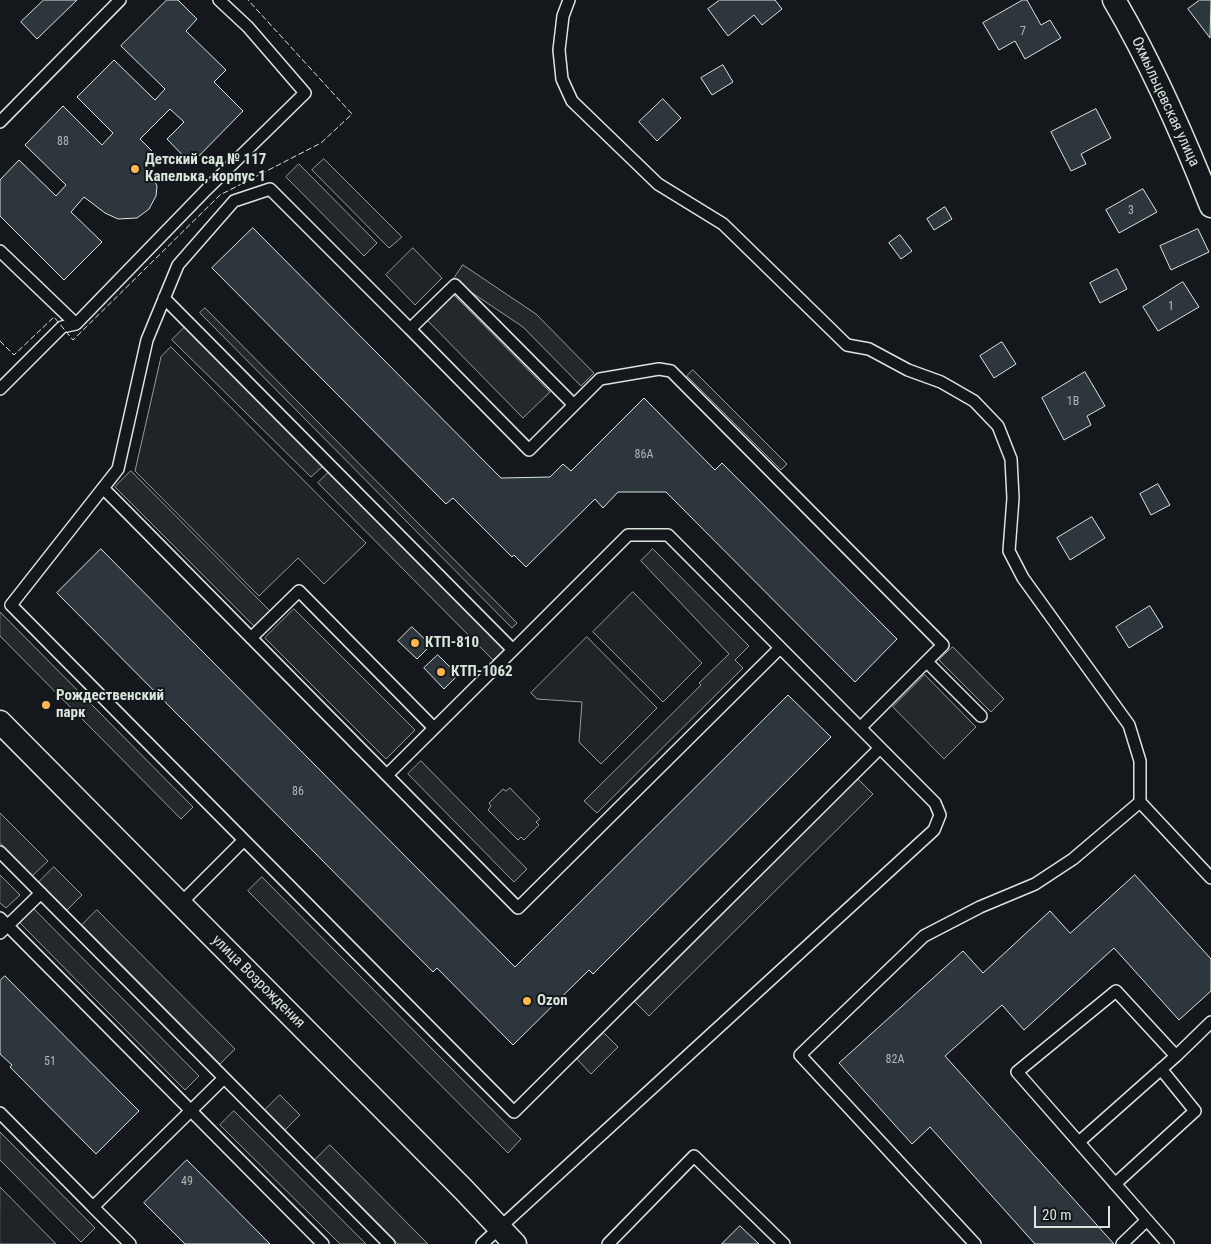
<!DOCTYPE html>
<html>
<head>
<meta charset="utf-8">
<style>
	body { margin:0 }
	#map { position:relative; width:1211px; height:1244px; overflow:hidden; background:#14181c; font-family:"Roboto Condensed",sans-serif }
	canvas { display:block }
	.scale { position:absolute; left:1034px; top:1206px; width:76px; height:22px; box-sizing:border-box; border:2px solid #d8e6dc; border-top:0; padding-left:6px; font-size:15px; line-height:18px; white-space:nowrap; color:#d8e6dc; -webkit-text-stroke:4px #14181c; paint-order:stroke }
</style>
</head>
<body>
<div id="map">
<canvas width="1211" height="1244"></canvas>
<div class="scale">20 m</div>
</div>
<script>
const context = document.querySelector('canvas').getContext('2d');
context.lineJoin = 'round';
function fill(path, color) {
  context.fillStyle = color;
  context.fill(path, 'evenodd');
}
function stroke(path, color, width, dash) {
  context.strokeStyle = color;
  context.lineWidth = width;
  context.lineCap = dash ? 'butt' : 'round';
  context.setLineDash(dash || []);
  context.stroke(path);
}
function drawText(font, color, halo, rows, align = 'center') {
  context.font = font + ' "Roboto Condensed",sans-serif';
  context.lineWidth = 4;
  context.setLineDash([]);
  context.textBaseline = 'middle';
  context.strokeStyle = halo;
  context.fillStyle = color;
  for (const [text, x, y, turn = 0] of rows) {
    context.save();
    context.translate(x, y);
    context.rotate((+turn || 0) * Math.PI / 180);
    context.textAlign = isNaN(turn) ? turn : align;
    if (halo) context.strokeText(text, 0, 0);
    context.fillText(text, 0, 0);
    context.restore();
  }
}
const green = new Path2D(`
	M324 159 402 237 389 248 312 170Z
	M413 248 442 278 415 305 386 275Z
	M171 347 366 543 324 584 298 558 259 596 135 471 161 357Z
	M633 592 702 663 663 702 593 632Z
	M587 637 657 708 601 764 579 742 582 702 537 699 531 693Z
	M510 788 540 819 536 822 539 825 524 840 521 837 518 840 488 810 491 806 489 803 503 789 506 791Z
	M0 1187 56 1244H0Z`);
const parking = new Path2D(`
	M299 164 377 243 364 256 286 177Z
	M463 265 536 314 594 373 581 386 523 327 453 280Z
	M454 295 550 392 523 418 428 321Z
	M205 308 517 623 512 628 200 313Z
	M186 326 324 465 311 477 172 340Z
	M693 370 787 464 781 470 687 376Z
	M131 471 270 611 255 627 115 487Z
	M330 471 506 648 493 660 318 483Z
	M653 549 749 646 735 660 743 668 597 813 584 801 701 685 699 683 729 654 641 561Z
	M294 609 415 730 386 759 265 638Z
	M0 612 193 807 181 819 0 636Z
	M953 647 1004 699 991 712 939 660Z
	M925 675 976 727 944 759 893 707Z
	M421 761 527 869 514 882 408 774Z
	M858 779 873 794 649 1016 635 1002Z
	M0 813 48 861 32 876 0 843Z
	M54 867 82 895 67 910 39 882Z
	M0 875 20 895 6 908 0 903Z
	M262 877 521 1139 508 1153 248 891Z
	M33 908 199 1076 185 1090 19 922Z
	M97 910 235 1049 220 1064 82 925Z
	M604 1033 618 1047 591 1074 577 1059Z
	M280 1095 300 1115 285 1130 265 1110Z
	M234 1111 366 1244H340L220 1125Z
	M0 1132 95 1228 81 1242 0 1160Z
	M330 1145 428 1244H398L315 1160Z`);
const building = new Path2D(`
	M44 0H77L37 39 21 22Z
	M167 0H178L197 19 186 31 226 70 214 82 243 111 191 164 167 139 184 122 170 109 140 139 158 157 148 166 157 186 156 196 149 209 137 218 118 219 105 213 84 197 71 212 102 242 64 280 0 216V180L19 160 56 196 66 185 25 145 63 106 102 145 113 133 77 97 114 60 155 100 165 89 121 46Z
	M720 0H775L782 9 762 25 754 15 728 36 708 9Z
	M1023 0H1027L1041 25 1050 20 1061 38 1025 59 1015 41 999 50 983 23Z
	M1200 0H1211L1210 38 1188 9Z
	M723 65 733 82 712 95 701 78Z
	M663 99 681 118 657 141 639 122Z
	M1096 109 1111 138 1081 154 1086 164 1071 171 1051 132Z
	M1143 189 1157 212 1119 233 1106 210Z
	M945 207 952 219 934 230 927 219Z
	M253 228 501 478 550 477 563 464 571 471 644 398 715 470 722 463 897 639 855 682 666 492H618L603 508 595 499 526 567 514 555 512 557 453 498 446 504 212 268Z
	M1198 229 1209 252 1171 270 1160 246Z
	M900 235 912 251 901 259 889 243Z
	M1117 269 1127 289 1100 303 1090 283Z
	M1183 282 1199 307 1158 331 1143 307Z
	M1002 342 1016 364 994 378 980 356Z
	M1085 372 1105 406 1087 416 1091 425 1064 440 1042 398Z
	M1158 484 1170 505 1151 515 1140 494Z
	M1092 517 1105 538 1070 560 1057 538Z
	M101 549 515 967 788 695 831 737 593 974 589 970 513 1045 437 968 433 972 57 593Z
	M1150 606 1163 627 1129 648 1116 627Z
	M412 627 431 645 417 659 398 641Z
	M438 655 458 675 444 689 424 668Z
	M1135 875 1211 959V991L1179 1020 1114 948 1024 1030 1002 1005 945 1056 1114 1244H1035L930 1127 912 1144 839 1063 963 951 983 973 1050 911 1070 933Z
	M5 976 139 1111 96 1154 10 1067 12 1065 0 1054V981Z
	M187 1160 270 1244H185L144 1203Z
	M740 1226 759 1244H722Z`);
const service = new Path2D(`
	M569 0 563 16 559 50 562 79 572 101 658 184 723 224 847 345 869 349 908 370 941 382 974 401 998 426 1011 459 1013 498 1009 551 1023 578 1129 725 1140 761V802L1211 878
	M0 122 120 0
	M0 251 76 324
	M164 298 513 650 628 535H668L935 803 940 815 934 830 482 1244
	M410 329 529 450 600 379 659 369 671 371 943 645 860 728
	M0 389 62 327 76 324 207 189 305 93 248 27 219 0
	M103 488 518 908 780 648
	M251 638 299 591 434 728
	M927 662 981 716
	M387 775 513 650
	M244 840 514 1112 880 748
	M0 852 389 1244
	M180 904 244 840 11 605 118 469 147 340 178 265 234 201 270 189 410 329 455 285 574 405
	M0 918 323 1244
	M0 933 41 893
	M0 1113 93 1207
	M1079 1142 1176 1056
	M1115 1184 1195 1111 1161 1069
	M130 1244 93 1207 224 1078
	M608 1244 694 1156 784 1244
	M975 1244 800 1055 924 936 980 907 1035 884 1073 859 1140 802
	M1122 1244 1147 1220
	M1168 1244 1017 1072 1116 991 1176 1056 1211 1022`);
const minor = new Path2D(`
	M1114 0C1153 66 1183 135 1211 206
	M0 722 463 1189 515 1244`);
const fence = new Path2D(`
	M0 341 14 355 54 317 73 340 220 195 321 143 352 114 248 0`);
const markers = [
	[135,169,5,"#ffb74d"],
	[415,643,5,"#ffb74d"],
	[441,672,5,"#ffb74d"],
	[46,705,5,"#ffb74d"],
	[527,1001,5,"#ffb74d"]
];
const numberNames = [
	["7",1023,32],
	["88",63,142],
	["3",1131,211],
	["1",1171,307],
	["1В",1073,402],
	["86А",644,455],
	["86",298,792],
	["82А",895,1060],
	["51",50,1062],
	["49",187,1182]
];
const streetNames = [
	["Охмыльцевская улица",1165,102,65],
	["улица Возрождения",258,982,45]
];
const poiNames = [
	["Детский сад № 117",145,160],
	["Капелька, корпус 1",145,177],
	["КТП-810",425,643],
	["КТП-1062",451,672],
	["Рождественский",56,696],
	["парк",56,713],
	["Ozon",537,1001]
];
fill(green, '#202428');
stroke(green, '#939e99', 1);
fill(parking, '#24282b');
stroke(parking, '#939e99', 1);
fill(building, '#2c363c');
stroke(building, '#d8e6dc', 1);
stroke(service, '#d8e6dc', 14);
stroke(minor, '#d8e6dc', 25);
stroke(service, '#14181c', 11);
stroke(minor, '#14181c', 22);
stroke(fence, '#d8e6dc', 1, [6, 2.5]);
for (const [x, y, r, color] of markers) {
  const dot = new Path2D();
  dot.arc(x, y, r, 0, 2 * Math.PI);
  context.fillStyle = color;
  context.fill(dot);
  stroke(dot, '#14181c', 2);
}
drawText('12px', '#adbab4', null, numberNames);
drawText('15px', '#d8e6dc', '#14181c', streetNames);
drawText('bold 15px', '#d8e6dc', '#14181c', poiNames, 'left');
</script>
</body>
</html>
